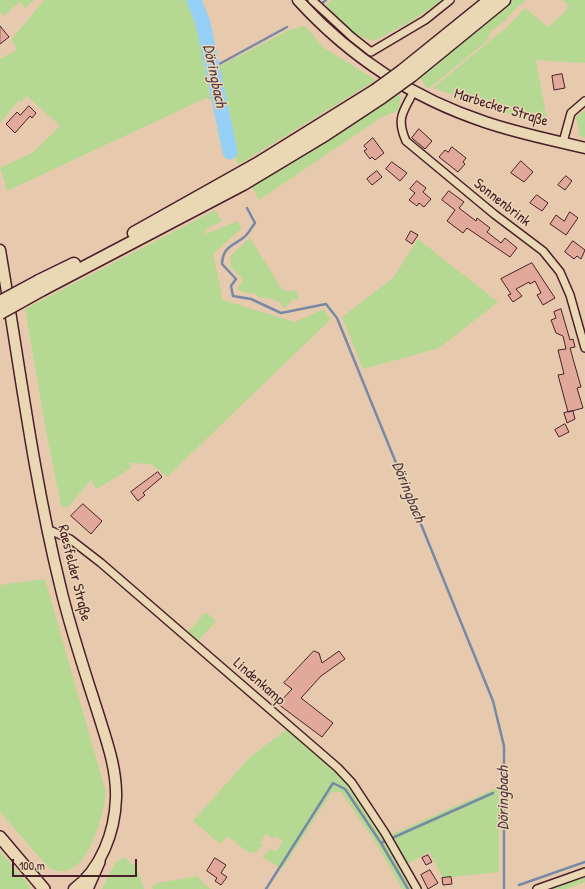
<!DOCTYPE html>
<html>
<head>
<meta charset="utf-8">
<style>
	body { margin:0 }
	#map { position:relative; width:585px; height:889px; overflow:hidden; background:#e7caad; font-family:"Patrick Hand",sans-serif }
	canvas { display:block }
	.scale { position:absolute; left:12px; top:859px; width:125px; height:18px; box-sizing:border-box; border:2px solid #4a1f2b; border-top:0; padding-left:5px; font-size:12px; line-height:14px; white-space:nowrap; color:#4a1f2b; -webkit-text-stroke:3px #ead8b5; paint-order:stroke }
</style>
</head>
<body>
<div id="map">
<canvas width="585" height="889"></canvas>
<div class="scale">100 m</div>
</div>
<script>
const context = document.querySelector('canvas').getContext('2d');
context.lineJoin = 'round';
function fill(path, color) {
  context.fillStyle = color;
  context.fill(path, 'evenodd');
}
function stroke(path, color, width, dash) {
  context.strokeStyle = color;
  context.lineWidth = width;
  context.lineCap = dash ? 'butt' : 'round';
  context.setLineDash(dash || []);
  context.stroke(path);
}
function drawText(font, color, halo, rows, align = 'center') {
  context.font = font + ' "Patrick Hand",sans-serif';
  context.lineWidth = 3;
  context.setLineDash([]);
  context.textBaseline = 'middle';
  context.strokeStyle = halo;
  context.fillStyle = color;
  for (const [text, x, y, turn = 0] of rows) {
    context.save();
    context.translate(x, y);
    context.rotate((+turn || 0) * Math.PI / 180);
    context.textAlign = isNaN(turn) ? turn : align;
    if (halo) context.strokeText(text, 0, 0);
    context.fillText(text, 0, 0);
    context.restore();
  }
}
const green = new Path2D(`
	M0 0H34L25 8 20 2 3 16 0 12Z
	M44 0H191L197 21 211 100 206 98 7 191 0 168 32 153 60 126 27 96 21 102 19 100 0 123V59L17 50 12 39Z
	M332 0H442L412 21 374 41 356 35 325 6Z
	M512 0H526L515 9 505 21 491 31 487 41 428 89 419 77Z
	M562 0H585V63L536 60 547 119 545 126 433 88 508 26 525 8 548 27 565 12 568 5Z
	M305 26 324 48 376 80 238 165 234 152 236 144 218 67 289 30Z
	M398 92 401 95 398 111 382 117 259 200 251 185 347 127Z
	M585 110V138L580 136 576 117Z
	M215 210 222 221 205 230 206 234 237 221 242 228 213 254 223 300 295 322 323 309 331 319 167 477 151 464 129 463 131 468 97 489 91 480 67 508 61 506 47 436 25 309Z
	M250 238 282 289 290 292 295 290 299 299H293L284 309 280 302 265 297 262 299 253 293H244L237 289 243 280 230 266 231 255Z
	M418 239 498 302 439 348 363 369 342 317 393 278Z
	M45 579 106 793C103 818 85 889 48 867L0 812V585Z
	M206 612 216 621 198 641 188 632Z
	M287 729C302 742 319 754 334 769 366 802 390 849 413 889H402L376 843 341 792H332L282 869 262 857 270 849 276 852 283 841 276 836 274 839 266 834 260 843 263 845 256 852 249 853 227 836 220 844 193 821 250 757Z
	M499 787V872L443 878 429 852 407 864 390 835Z
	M0 851 30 886V889H0Z
	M125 857 131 864H136L144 889H102L115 863Z
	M198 876 203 883 211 889H153L152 887 158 883Z
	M585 877V882L566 889H549Z`);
const stream = new Path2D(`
	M321 4 326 0
	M212 68 287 27
	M247 208 255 223C251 228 248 235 243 238 231 247 223 247 222 264L236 279 231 286 233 296 251 299 281 313 326 304 337 318 493 701 504 746V889
	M519 885 585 862
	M266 889 333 783 345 789 381 843
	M408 889 381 843 493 793`);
const river = new Path2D(`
	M194 0 203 23 230 152`);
const building = new Path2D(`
	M0 26 9 37 0 44Z
	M562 74 565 88 554 90 552 76Z
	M29 106 36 113 32 118 30 116 15 133 6 124 17 112 20 115Z
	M419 129 432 141 425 149 412 138Z
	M373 138 384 153 375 160 372 157 370 159 364 151 367 149 364 146Z
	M452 147 466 158 463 162 465 164 458 172 439 157 445 150 448 152Z
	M521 161 533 172 524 182 511 173Z
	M392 162 407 173 400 181 386 169Z
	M377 171 382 177 372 185 367 179Z
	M566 176 572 181 565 190 558 185Z
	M417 181 426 188 423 192 431 199 424 207 419 203 417 206 409 200 415 193 410 189Z
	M449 191 464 202 459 208 476 221 477 218 490 228 487 232 501 243 505 238 517 248 510 257 467 228 463 233 447 221 455 210 442 200Z
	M537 195 548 203 542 211 530 203Z
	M570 212 578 218 566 235 550 224 556 215 564 221Z
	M411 231 418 235 412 244 406 240Z
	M573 241 585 250 581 259 577 256 574 259 565 252Z
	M532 263 555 298 543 305 537 295 541 293 535 281 530 284 529 282 516 289 522 296 513 302 508 295 511 294 501 279Z
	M561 309 570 340 573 339 575 347 570 348 581 387 577 388 583 408 568 412 558 375 564 374 558 350 566 349 563 336 556 333 551 320 556 318 554 312Z
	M573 411 575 419 567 423 564 413Z
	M565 424 569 432 559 437 555 430Z
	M158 472 162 477 143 493 145 495 138 501 131 492Z
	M83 504 102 521 91 534 71 516Z
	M314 651 319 653 322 663 339 651 345 659 321 676 301 698 333 723 322 737 278 704 292 689 284 683Z
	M428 855 432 862 426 865 422 858Z
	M215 858 226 865 221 873 227 877 221 885 215 881 217 878 207 871Z
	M430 870 438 883 428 889 421 875Z
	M451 877 452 884 443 885 442 878Z`);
const minor = new Path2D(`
	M312 0 352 37 371 52 425 20 450 0
	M414 91C403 112 396 118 406 141L494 214 543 251 560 272 570 295 585 348
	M563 142 571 113 585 101
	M47 529 70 539 101 563 338 768 352 783 385 833 417 889
	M537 889 585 872`);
const secondary = new Path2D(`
	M298 0C349 56 413 98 485 122 517 133 552 140 585 148
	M0 250C19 361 33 475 60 585 70 628 84 669 97 710 106 739 117 768 116 798 115 832 101 869 74 889`);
const primary = new Path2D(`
	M0 837 44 889
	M87 889 99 862`);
const trunk = new Path2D(`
	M402 71 490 0
	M411 76 504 0
	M134 233 257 164 376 90
	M39 281 74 264
	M43 289 243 184 326 134 382 97`);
const trunkBridge = new Path2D(`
	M376 90 402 71
	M382 97 411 76
	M0 302 39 281
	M0 313 43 289`);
const streetNames = [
	["Marbecker Straße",501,108,17],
	["Sonnenbrink",502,203,38],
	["Raesfelder Straße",74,573,76],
	["Lindenkamp",259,682,41]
];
const waterNames = [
	["Döringbach",214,76,78],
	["Döringbach",408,492,68],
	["Döringbach",504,798,-90]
];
fill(green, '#b5d993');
stroke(stream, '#7889a5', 2.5);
stroke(river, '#96d0f6', 15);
fill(building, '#e1a99a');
stroke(building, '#4a1f2b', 1);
stroke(minor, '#4a1f2b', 10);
stroke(secondary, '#4a1f2b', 13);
stroke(primary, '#4a1f2b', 14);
stroke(trunk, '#4a1f2b', 15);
stroke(minor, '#ead8b5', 7);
stroke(secondary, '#ead8b5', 10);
stroke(primary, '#ead8b5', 11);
stroke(trunk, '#ead8b5', 12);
stroke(trunkBridge, '#4a1f2b', 15, []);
stroke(trunkBridge, '#ead8b5', 12);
drawText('15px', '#4a1f2b', '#ead8b5', streetNames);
drawText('italic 16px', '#553a49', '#ead8b5', waterNames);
</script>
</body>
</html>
